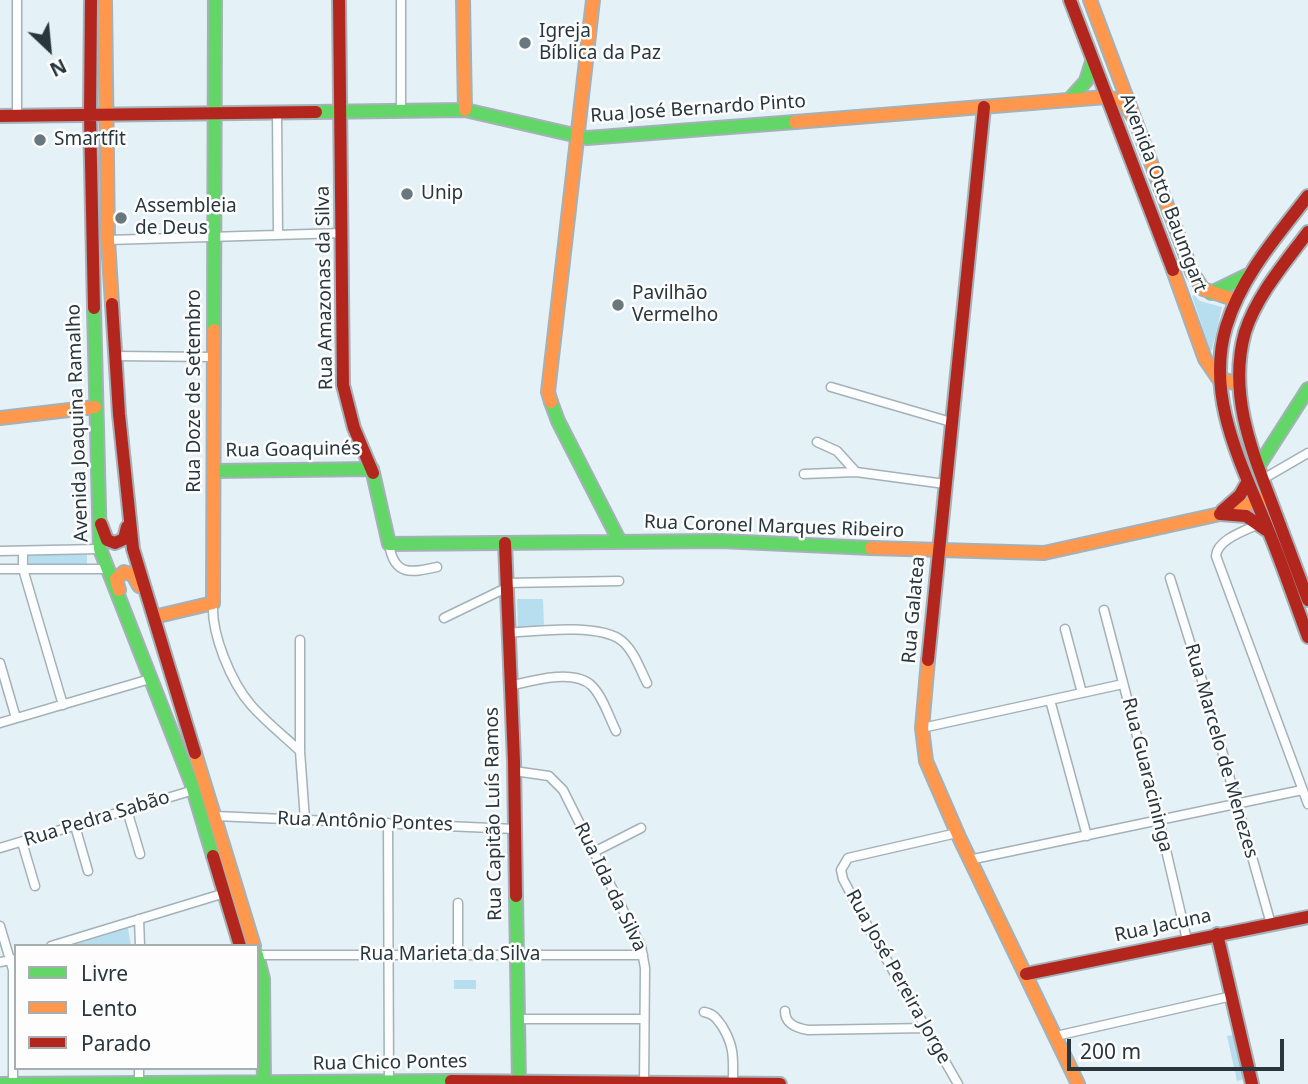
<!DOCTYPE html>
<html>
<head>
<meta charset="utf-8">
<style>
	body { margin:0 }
	#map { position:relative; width:1308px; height:1084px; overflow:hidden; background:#e4f1f7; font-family:"Noto Sans",sans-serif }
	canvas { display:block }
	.legend { position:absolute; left:14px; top:944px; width:245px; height:126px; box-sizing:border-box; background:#fdfdfd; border:2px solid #a7aeb0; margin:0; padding:9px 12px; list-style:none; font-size:21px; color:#27373d }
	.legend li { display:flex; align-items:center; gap:14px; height:35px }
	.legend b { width:35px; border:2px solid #a7aeb0 }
	.north { position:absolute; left:14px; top:14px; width:70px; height:70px; -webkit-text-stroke:5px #fdfdfd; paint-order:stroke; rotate:154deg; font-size:19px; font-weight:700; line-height:28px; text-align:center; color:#27373d }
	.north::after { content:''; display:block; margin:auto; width:24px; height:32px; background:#27373d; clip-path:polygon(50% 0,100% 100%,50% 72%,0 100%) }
	.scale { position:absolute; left:1067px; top:1039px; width:217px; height:32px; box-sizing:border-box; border:4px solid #27373d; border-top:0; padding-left:9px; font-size:21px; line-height:24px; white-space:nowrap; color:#27373d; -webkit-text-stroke:5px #fdfdfd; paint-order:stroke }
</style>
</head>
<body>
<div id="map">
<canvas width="1308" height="1084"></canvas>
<ul class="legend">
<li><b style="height:9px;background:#63d668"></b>Livre</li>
<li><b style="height:9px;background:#ff974d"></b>Lento</li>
<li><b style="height:9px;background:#b3261e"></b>Parado</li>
</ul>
<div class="north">N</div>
<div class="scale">200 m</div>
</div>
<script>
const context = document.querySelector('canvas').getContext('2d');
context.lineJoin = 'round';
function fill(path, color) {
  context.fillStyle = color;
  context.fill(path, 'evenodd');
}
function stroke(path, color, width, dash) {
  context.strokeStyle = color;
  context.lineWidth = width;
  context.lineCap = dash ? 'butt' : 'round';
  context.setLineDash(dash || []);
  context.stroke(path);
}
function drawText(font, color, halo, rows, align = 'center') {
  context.font = font + ' "Noto Sans",sans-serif';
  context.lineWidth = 5;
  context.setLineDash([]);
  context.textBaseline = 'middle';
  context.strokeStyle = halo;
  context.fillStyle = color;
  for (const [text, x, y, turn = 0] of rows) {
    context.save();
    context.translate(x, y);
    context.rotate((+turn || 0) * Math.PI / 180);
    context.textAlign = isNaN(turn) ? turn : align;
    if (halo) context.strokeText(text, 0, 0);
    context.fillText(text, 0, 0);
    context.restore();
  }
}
const green = new Path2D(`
	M97 3H100L98 104H97Z
	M1194 295 1200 301 1222 307 1212 350H1210L1192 296Z
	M28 555H87V564H29Z
	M517 599H543L544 628H518Z
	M128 928 131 946H71Z
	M454 980H476V989H454Z
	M1233 1035 1244 1079 1237 1081 1227 1036Z`);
const street = new Path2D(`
	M17 0V116
	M401 111V0
	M277 112 278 235
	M108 240 343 233
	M116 356 214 357
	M831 387 951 422
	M817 442 837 451 856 472 945 484
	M804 474 856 472
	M1263 479 1308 453
	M1261 523C1247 530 1217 539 1216 556L1308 804
	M389 544C394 576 410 573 437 567
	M0 551 100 549
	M23 551V569L63 705
	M0 569H108
	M1170 578 1204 687 1271 924
	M506 583 619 581
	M213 603C211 634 231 682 251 705 266 722 284 736 300 751
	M1104 610 1159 820 1187 940
	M444 618 506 588
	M1065 629 1082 693
	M508 633C536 631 600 623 622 641 634 651 640 669 647 683
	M300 640V751L305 820
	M0 663 16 718
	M510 686C531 681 574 668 592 686 603 697 609 717 616 731
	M1050 700 1087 836
	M0 723 150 679
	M922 728 1123 684
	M514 771 549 776 563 790 641 946 645 968 644 1084
	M127 810 140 854
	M215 816 515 829
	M388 823 389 1084
	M75 826 88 871
	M957 833 848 858 841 870 843 879 872 934 958 1084
	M22 842 35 886
	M0 848 194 790
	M594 852 641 828
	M969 860 1302 790
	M458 903V956
	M139 919 140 946
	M0 926 13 970V1084
	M51 946 225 893
	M257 955H643
	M0 962 16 959
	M785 1011C785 1024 796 1028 808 1030L927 1028
	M704 1012C714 1014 716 1018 722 1026 735 1047 733 1059 733 1082
	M518 1019H644
	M1056 1036 1232 996
	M139 1084V1068`);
const fast = new Path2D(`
	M1069 100 1086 81 1092 62
	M316 112 465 110 587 138 795 122
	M1211 293 1248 275
	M94 308 100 549 191 782 213 856
	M214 330 215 0
	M551 402 558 421 620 542
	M1258 467 1308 389
	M215 471 372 469
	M373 473 389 544 721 541 871 548
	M516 896 519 1084
	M257 955 263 979 264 1084
	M0 1084 451 1081`);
const slow = new Path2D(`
	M105 0 108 240 112 304
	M463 0 465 110
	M1090 0 1192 272 1203 289 1236 300
	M795 122 1106 97 1122 101 1134 118
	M1173 270 1205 359 1218 378 1238 384
	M551 402 548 392 593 0
	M0 418 95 407
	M871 548 1044 553 1220 514 1269 497
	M119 590 116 579 124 572 133 575 139 586
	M154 617 213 603 214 330
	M928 660 922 728 926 761 959 837 1078 1084
	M195 753 254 946`);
const jam = new Path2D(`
	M91 0 90 115 94 308
	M339 0 343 385 354 428 373 473
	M1070 0 1173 270
	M0 116 316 112
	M1308 196C1277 236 1241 277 1226 327 1205 399 1243 466 1269 532 1283 566 1295 602 1308 637
	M1308 232C1285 263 1257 295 1245 332 1228 392 1251 449 1272 504 1284 536 1296 568 1308 600
	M112 304 119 414 133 549 195 753
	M1222 511 1240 495 1248 481
	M1220 514 1246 516 1266 530
	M101 524 107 540 115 543 124 539 127 527
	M505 543 514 761 516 896
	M928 660 984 107
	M213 856 240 946
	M1217 934 1252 1084
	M1026 974 1308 917
	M451 1081 780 1084`);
const markers = [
	[525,43,7,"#69787e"],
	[40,140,7,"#69787e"],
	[407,194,7,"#69787e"],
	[121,218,7,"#69787e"],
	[618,305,7,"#69787e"]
];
const poiNames = [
	["Igreja",539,32],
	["Bíblica da Paz",539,54],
	["Smartfit",54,140],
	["Unip",421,194],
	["Assembleia",135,207],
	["de Deus",135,229],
	["Pavilhão",632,294],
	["Vermelho",632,316]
];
const streetNames = [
	["Rua José Bernardo Pinto",698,109,-4],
	["Avenida Otto Baumgart",1163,193,69],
	["Rua Amazonas da Silva",325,288,-91],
	["Rua Doze de Setembro",195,391,-90],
	["Avenida Joaquina Ramalho",78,423,-92],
	["Rua Goaquinés",293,450,-1],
	["Rua Coronel Marques Ribeiro",774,527,2],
	["Rua Galatea",914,610,-85],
	["Rua Marcelo de Menezes",1221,751,74],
	["Rua Guaracininga",1147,775,76],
	["Rua Capitão Luís Ramos",494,814,-91],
	["Rua Pedra Sabão",97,819,-17],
	["Rua Antônio Pontes",365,822,2],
	["Rua Ida da Silva",610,887,64],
	["Rua Jacuna",1163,926,-12],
	["Rua Marieta da Silva",450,955],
	["Rua José Pereira Jorge",898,977,61],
	["Rua Chico Pontes",390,1063,-1]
];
fill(green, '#b7deef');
stroke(street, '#a4b1b7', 11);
stroke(fast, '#a4b1b7', 16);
stroke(slow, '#a4b1b7', 16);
stroke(jam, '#a4b1b7', 16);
stroke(street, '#fbfdfe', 8);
stroke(fast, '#63d668', 12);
stroke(slow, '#ff974d', 12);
stroke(jam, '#b3261e', 12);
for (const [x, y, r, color] of markers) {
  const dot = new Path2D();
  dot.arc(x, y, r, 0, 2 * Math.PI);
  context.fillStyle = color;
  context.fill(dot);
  stroke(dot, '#fdfdfd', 2.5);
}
drawText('19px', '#27373d', '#fdfdfd', poiNames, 'left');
drawText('19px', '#27373d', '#fdfdfd', streetNames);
</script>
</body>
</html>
